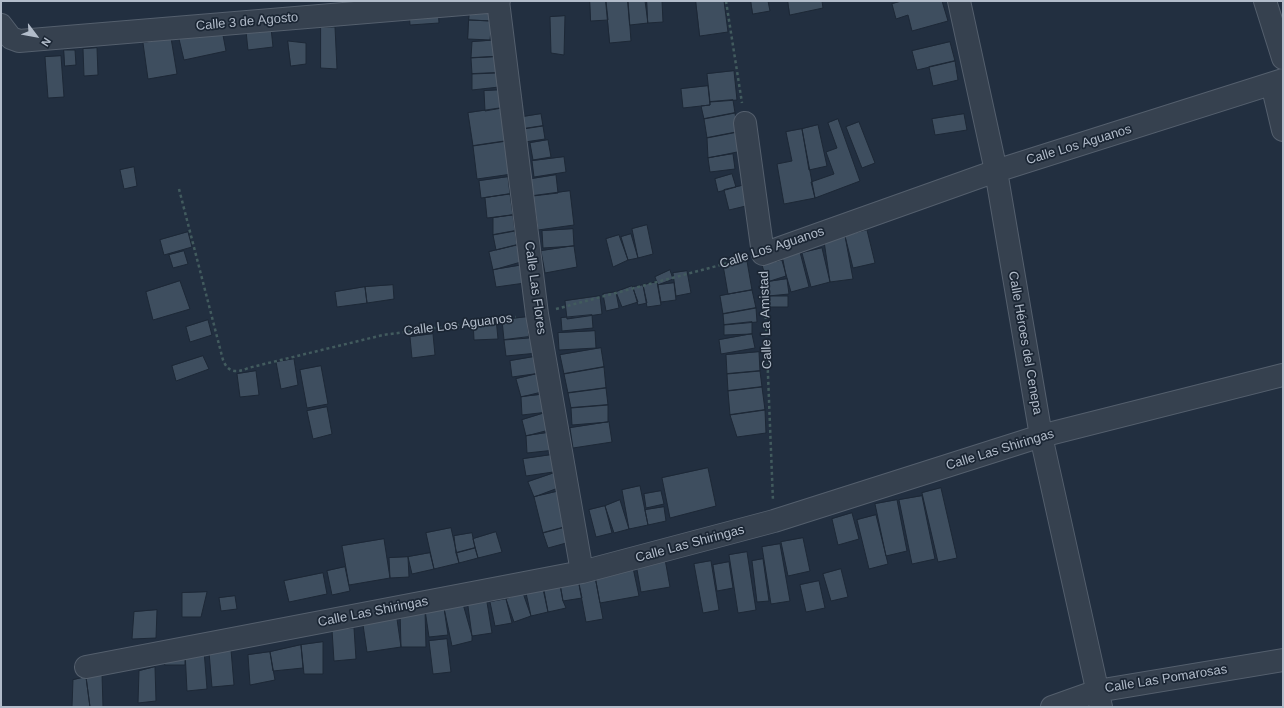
<!DOCTYPE html>
<html>
<head>
<meta charset="utf-8">
<style>
	body { margin:0 }
	#map { position:relative; width:1284px; height:708px; overflow:hidden; background:#222f40; font-family:Helvetica,sans-serif }
	canvas { display:block }
	.frame { position:absolute; inset:0; border:2px solid #b2bcca; pointer-events:none }
	.north { position:absolute; left:16px; top:16px; width:40px; height:40px; -webkit-text-stroke:3px #1b2634; paint-order:stroke; rotate:122deg; font-size:11px; font-weight:700; line-height:16px; text-align:center; color:#b2bcca }
	.north::after { content:''; display:block; margin:auto; width:14px; height:18px; background:#b2bcca; clip-path:polygon(50% 0,100% 100%,50% 72%,0 100%) }
</style>
</head>
<body>
<div id="map">
<canvas width="1284" height="708"></canvas>
<div class="frame"></div>
<div class="north">N</div>
</div>
<script>
const context = document.querySelector('canvas').getContext('2d');
context.lineJoin = 'round';
function fill(path, color) {
  context.fillStyle = color;
  context.fill(path, 'evenodd');
}
function stroke(path, color, width, dash) {
  context.strokeStyle = color;
  context.lineWidth = width;
  context.lineCap = dash ? 'butt' : 'round';
  context.setLineDash(dash || []);
  context.stroke(path);
}
function drawText(font, color, halo, rows, align = 'center') {
  context.font = font + ' Helvetica,sans-serif';
  context.lineWidth = 3.5;
  context.setLineDash([]);
  context.textBaseline = 'middle';
  context.strokeStyle = halo;
  context.fillStyle = color;
  for (const [text, x, y, turn = 0] of rows) {
    context.save();
    context.translate(x, y);
    context.rotate((+turn || 0) * Math.PI / 180);
    context.textAlign = isNaN(turn) ? turn : align;
    if (halo) context.strokeText(text, 0, 0);
    context.fillText(text, 0, 0);
    context.restore();
  }
}
const building = new Path2D(`
	M590 1H606L608 20 591 21Z
	M606 1H628L631 41 610 43Z
	M628 1H645L648 23 630 25Z
	M647 1H662L663 22 648 23Z
	M696 1H724L728 32 700 36Z
	M751 1H768L770 11 753 14Z
	M788 1H822L823 8 790 15Z
	M902 1H942L948 21 912 31 908 15 896 19 892 4Z
	M470 6H492V21L469 20Z
	M438 8 439 23 410 25 409 10Z
	M565 16 564 55 551 53 550 17Z
	M469 20 492 21 490 40 468 39Z
	M321 27H335L337 69 321 68Z
	M271 28 273 47 248 50 246 31Z
	M222 30 226 51 184 60 179 39Z
	M171 38 177 74 148 79 143 43Z
	M499 40 500 56 471 58 472 42Z
	M288 41 306 43V64L291 66Z
	M950 42 955 61 917 70 912 51Z
	M97 48 98 75 84 76 83 49Z
	M64 50H75L76 65 65 66Z
	M61 56 64 97 48 98 45 57Z
	M495 57 496 73 472 74 471 58Z
	M955 61 958 80 933 86 929 67Z
	M734 71 737 100 710 102 707 74Z
	M496 73 499 87 472 90V74Z
	M708 86 710 105 683 108 681 89Z
	M501 90 502 108 485 111 484 91Z
	M733 100 735 113 704 119 701 106 710 105V102Z
	M502 108 507 141 473 146 468 113Z
	M735 113 738 132 707 138 704 119Z
	M541 114 543 126 523 129 522 117Z
	M964 114 967 130 935 135 932 119Z
	M838 119 860 181 815 198 811 182 834 174 826 152 837 148 828 123Z
	M859 122 875 163 862 168 846 127Z
	M818 125 827 166 809 170 802 129Z
	M543 126 545 139 525 142 523 129Z
	M802 129 815 198 784 204 777 164 792 161 786 132Z
	M738 132 742 151 708 158 707 138Z
	M548 140 551 157 533 160 530 143Z
	M507 141 512 174 477 179 473 146Z
	M733 154 735 169 710 172 708 158Z
	M564 157 566 172 534 177 532 161Z
	M134 167 137 186 124 189 120 170Z
	M732 174 736 187 718 192 715 179Z
	M556 175 558 193 533 196 531 179Z
	M508 177 510 194 481 198 479 181Z
	M745 185 750 205 729 210 724 190Z
	M570 191 574 225 538 230 533 196Z
	M510 194 513 215 487 218 485 198Z
	M513 215 515 231 493 235V218Z
	M647 225 653 254 638 258 632 229Z
	M573 229 574 246 543 248 542 231Z
	M867 230 875 263 853 268 845 236Z
	M515 231 517 245 496 250 493 235Z
	M188 232 192 247 164 255 160 240Z
	M631 234 638 258 628 260 621 237Z
	M619 235 628 260 613 267 606 239Z
	M845 236 853 279 830 282 824 241Z
	M517 245 521 262 493 270 489 252Z
	M574 246 577 267 545 273 541 251Z
	M822 248 830 282 811 287 802 253Z
	M184 251 188 264 173 268 169 255Z
	M800 252 809 287 791 292 781 257Z
	M783 260 786 276 767 282 762 265Z
	M747 261 752 290 728 294 723 265Z
	M523 265 525 283 496 287 493 270Z
	M670 270 673 279 658 285 655 277Z
	M687 271 691 293 676 296 673 273Z
	M787 279 789 294 768 296 767 282Z
	M180 281 190 309 153 320 146 292Z
	M657 282 661 305 647 307 643 285Z
	M674 283 676 300 661 302 658 285Z
	M393 285 394 299 367 303 365 287Z
	M643 285 647 303 638 305 633 287Z
	M632 286 638 302 622 307 616 292Z
	M365 287 367 303 337 307 335 292Z
	M752 290 756 308 723 314 720 296Z
	M616 292 619 308 606 311 603 294Z
	M600 296 602 314 567 319 565 301Z
	M768 296H788V307H769Z
	M756 308 757 322 724 325 723 314Z
	M592 315 593 328 562 331 561 318Z
	M527 317 529 338 504 340 502 320Z
	M496 318 498 339 474 340 473 320Z
	M208 320 212 335 190 342 186 327Z
	M752 322V334L724 335V325Z
	M595 331 596 348 559 350 558 333Z
	M433 334 435 355 412 358 410 337Z
	M752 334 755 348 721 354 719 340Z
	M537 336 538 353 506 356 504 340Z
	M601 348 604 367 564 374 560 355Z
	M759 352 760 371 727 374 726 355Z
	M203 356 209 369 176 381 172 366Z
	M539 356 541 373 512 377 510 361Z
	M294 359 298 385 281 389 276 362Z
	M321 366 328 404 307 408 300 370Z
	M604 367 606 388 568 393 564 374Z
	M256 371 259 395 240 397 237 374Z
	M760 371 762 387 728 391 727 374Z
	M541 373 546 391 521 397 516 379Z
	M762 387 765 410 730 415 728 391Z
	M606 388 608 405 571 408 568 393Z
	M547 394 548 412 522 415 521 397Z
	M608 405V422L572 425 571 408Z
	M327 407 332 434 313 439 307 411Z
	M765 410 766 433 737 437 730 415Z
	M548 412 553 429 526 436 522 420Z
	M609 422 612 442 573 448 570 428Z
	M553 432 555 450 527 453 526 436Z
	M558 454 560 471 526 476 523 459Z
	M708 468 716 506 670 518 662 478Z
	M560 471 566 485 534 497 528 482Z
	M640 486 648 525 629 529 622 490Z
	M941 488 957 558 938 562 922 493Z
	M564 490 573 525 543 533 534 497Z
	M661 491 664 504 646 508 644 494Z
	M922 496 935 559 912 564 899 500Z
	M620 500 629 529 614 533 605 506Z
	M897 500 907 551 886 556 875 504Z
	M605 506 612 533 596 537 589 510Z
	M664 507 666 521 648 525 645 510Z
	M852 513 859 539 838 545 832 519Z
	M876 515 888 564 869 569 857 520Z
	M573 525 577 540 548 548 543 533Z
	M451 528 459 563 434 569 426 533Z
	M496 532 502 552 478 558 473 539Z
	M472 533 475 548 456 553 454 536Z
	M803 538 810 571 788 576 781 542Z
	M384 539 390 578 349 585 342 546Z
	M780 544 790 601 771 604 762 547Z
	M475 548 478 558 459 563 456 553Z
	M747 552 756 610 738 613 729 555Z
	M430 553 434 569 412 574 408 557Z
	M408 557 409 577 390 578 389 558Z
	M665 559 670 587 641 592 636 564Z
	M763 559 769 601 757 602 752 561Z
	M711 561 719 610 703 613 694 564Z
	M729 562 733 588 717 591 713 565Z
	M632 563 639 596 600 603 594 571Z
	M345 567 350 591 332 595 327 571Z
	M841 569 848 597 831 601 823 574Z
	M594 571 603 619 586 622 577 574Z
	M323 573 327 594 289 602 284 581Z
	M577 574 582 598 563 601 559 579Z
	M559 579 563 601 566 608 548 612 543 585Z
	M819 581 825 608 806 612 800 585Z
	M543 589 548 612 531 616 526 593Z
	M207 592 201 617H182V593Z
	M523 593 531 616 514 622 506 599Z
	M235 596 237 609 221 611 219 598Z
	M486 596 492 633 472 636 467 599Z
	M506 599 512 623 495 626 490 602Z
	M463 604 472 636V641L452 646 444 608Z
	M444 608 448 635 429 637 425 610Z
	M157 610 156 638 132 639 134 612Z
	M425 610 426 647H401L400 611Z
	M396 612 401 647 367 652 362 618Z
	M354 628 356 659 334 661 332 630Z
	M447 639 451 672 433 674 429 641Z
	M323 642V674H304L301 645Z
	M301 645 303 668 273 671 270 652Z
	M204 650 207 689 187 691 185 651Z
	M231 650 234 685 212 687 209 652Z
	M165 651H185V665H165Z
	M270 652 275 680 250 685 248 655Z
	M155 667 156 701 138 703 139 671Z
	M102 674 103 707H90L86 677Z
	M86 677 90 707H72L73 680Z`);
const path = new Path2D(`
	M726 1 742 103
	M179 189 223 360C228 373 237 373 248 368L383 335 516 317
	M764 274 773 501
	M556 309 743 259`);
const minor = new Path2D(`
	M498 1 537 314 582 572
	M959 1 996 171 1041 436 1101 707
	M1265 1 1283 58
	M1 25 11 38 19 41 499 1
	M1272 84 1283 130
	M745 123 763 254 996 171 1283 80
	M86 667 582 572 774 521 1041 436 1283 375
	M1052 707 1097 691 1283 660`);
const streetNames = [
	["Calle 3 de Agosto",247,22,-5],
	["Calle Los Aguanos",1079,145,-17],
	["Calle Los Aguanos",772,248,-18],
	["Calle Las Flores",535,288,82],
	["Calle La Amistad",766,320,-92],
	["Calle Los Aguanos",458,325,-7],
	["Calle Héroes del Cenepa",1025,343,80],
	["Calle Las Shiringas",1000,450,-17],
	["Calle Las Shiringas",690,544,-15],
	["Calle Las Shiringas",373,612,-11],
	["Calle Las Pomarosas",1166,679,-9]
];
fill(building, '#3e4e5f');
stroke(building, '#1d2836', 1);
stroke(minor, '#545f6d', 24);
stroke(path, '#425b5e', 2.5, [3, 3]);
stroke(minor, '#36414f', 22);
drawText('13px', '#b2bcca', '#1b2634', streetNames);
</script>
</body>
</html>
